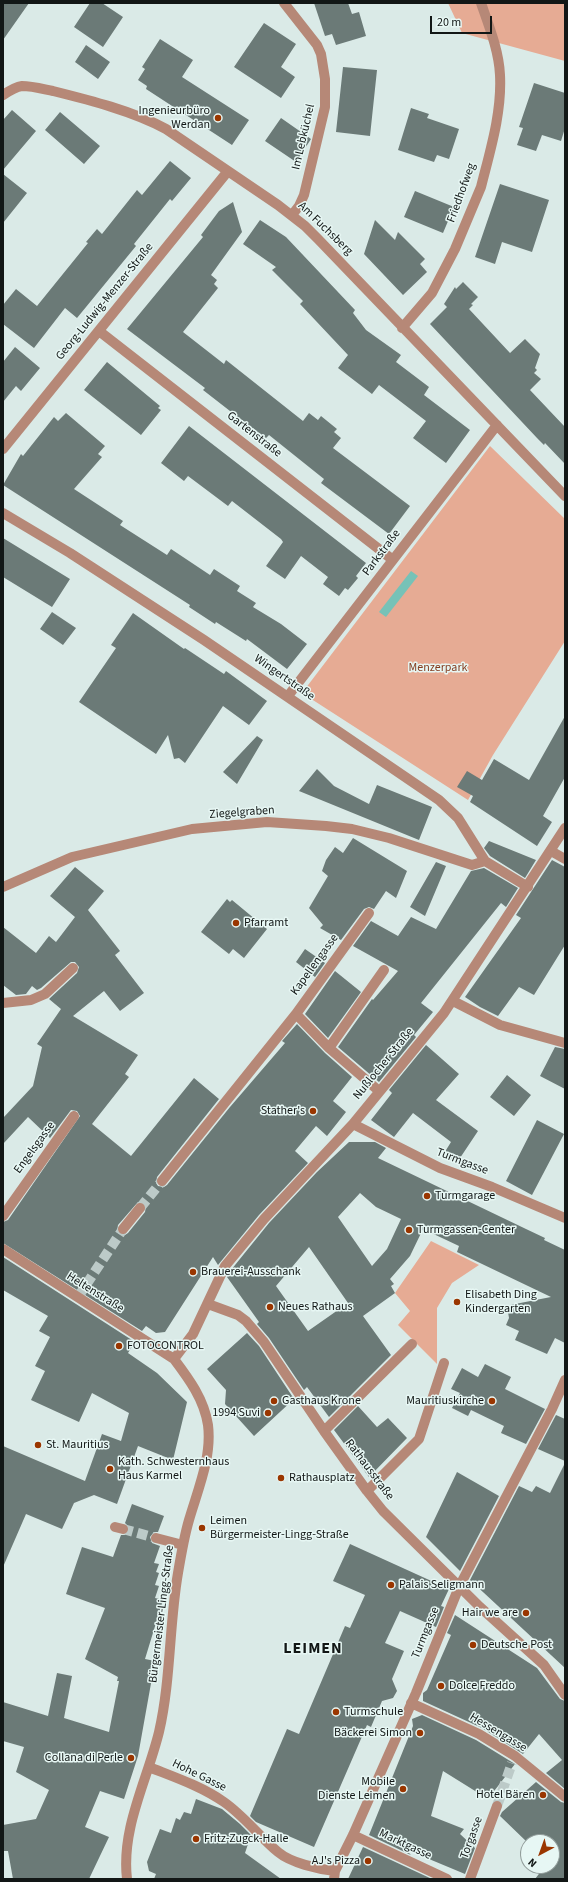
<!DOCTYPE html>
<html>
<head>
<meta charset="utf-8">
<style>
	body { margin:0 }
	#map { position:relative; width:568px; height:1882px; overflow:hidden; background:#daeae7; font-family:"Source Sans 3",sans-serif }
	canvas { display:block }
	.frame { position:absolute; inset:0; border:4px solid #121716; pointer-events:none }
	.north { position:absolute; left:520px; top:1834px; width:40px; height:40px; box-sizing:border-box; background:#e7f7f4; border:1px solid #929d9b; border-radius:50%; rotate:221deg; font-size:11px; font-weight:700; line-height:16px; text-align:center; color:#121716 }
	.north::after { content:''; display:block; margin:auto; width:14px; height:18px; background:#9a3600; clip-path:polygon(50% 0,100% 100%,50% 72%,0 100%) }
	.scale { position:absolute; left:430px; top:16px; width:62px; height:18px; box-sizing:border-box; border:2px solid #121716; border-top:0; padding-left:5px; font-size:12px; line-height:14px; white-space:nowrap; color:#121716; -webkit-text-stroke:3px #e7f7f4; paint-order:stroke }
</style>
</head>
<body>
<div id="map">
<canvas width="568" height="1882"></canvas>
<div class="frame"></div>
<div class="north">N</div>
<div class="scale">20 m</div>
</div>
<script>
const context = document.querySelector('canvas').getContext('2d');
context.lineJoin = 'round';
function fill(path, color) {
  context.fillStyle = color;
  context.fill(path, 'evenodd');
}
function stroke(path, color, width, dash) {
  context.strokeStyle = color;
  context.lineWidth = width;
  context.lineCap = dash ? 'butt' : 'round';
  context.setLineDash(dash || []);
  context.stroke(path);
}
function drawText(font, color, halo, rows, align = 'center') {
  context.font = font + ' "Source Sans 3",sans-serif';
  context.lineWidth = 3;
  context.setLineDash([]);
  context.textBaseline = 'middle';
  context.strokeStyle = halo;
  context.fillStyle = color;
  for (const [text, x, y, turn = 0] of rows) {
    context.save();
    context.translate(x, y);
    context.rotate((+turn || 0) * Math.PI / 180);
    context.textAlign = isNaN(turn) ? turn : align;
    if (halo) context.strokeText(text, 0, 0);
    context.fillText(text, 0, 0);
    context.restore();
  }
}
const green = new Path2D(`
	M448 3H565V61L462 33Z
	M490 446 565 519V641L493 755 468 800 302 693Z
	M431 1241 479 1265 452 1283 437 1308V1364L398 1325 410 1311 395 1293Z`);
const water = new Path2D(`
	M411 571 418 576 386 617 379 612Z`);
const building = new Path2D(`
	M3 3H29L3 40Z
	M90 3H102L123 17 103 47 74 27Z
	M314 3H348L352 14 359 12 366 36 336 45 332 34 325 36Z
	M264 23 296 44 281 67 295 77 281 98 234 67Z
	M160 39 193 60 182 77 249 120 232 145 146 89 147 86 138 80 145 69 142 67Z
	M86 45 110 62 98 79 75 62Z
	M343 67 377 70 370 136 336 132Z
	M534 83 565 93V128L561 141 542 135 536 151 517 145 523 128 519 127Z
	M411 108 429 114 427 118 459 129 449 159 437 155 434 162 398 150Z
	M12 110 36 131 3 170V120Z
	M60 112 100 146 84 164 45 130Z
	M281 118 311 139 296 162 265 141Z
	M170 161 191 178 172 201 170 199 134 244 136 246 77 318 65 308 34 348 3 324V305L16 289 37 306 88 243 86 242 97 229 102 234 137 190 142 195Z
	M3 174 27 193 3 223Z
	M500 184 549 200 532 252 502 242 495 264 475 257Z
	M415 191 454 207 443 233 404 217Z
	M233 202 242 232 211 275 217 280 214 284 218 288 183 332 224 364 226 360 303 421 309 413 318 420 321 416 337 429 334 432 341 438 333 448 410 506 389 534 321 483 324 479 269 435 266 438 230 411 203 390 205 388 127 329 203 237 201 235 219 211Z
	M260 220 286 237 355 310 353 313 366 330 401 355 396 362 429 387 424 395 470 430 446 463 413 438 426 421 379 385 372 394 338 368 348 355 300 304 303 301 272 270 276 267 243 244Z
	M375 220 395 240 398 232 425 259 420 264 427 272 403 295 364 254Z
	M463 282 478 297 471 304 473 305 469 309 510 353 525 339 540 354 535 368 537 370 534 373 541 379 530 390 565 427V464L545 443 544 445 537 438 430 324 447 307 444 304 455 287 456 289Z
	M15 347 40 368 21 391 16 386 3 402V362Z
	M107 362 160 406 158 408 161 410 141 435 84 390Z
	M66 413 105 446 98 454 102 457 74 489 123 521 120 525 167 555 171 549 210 575 214 569 240 586 237 591 256 603 253 607 281 624 307 644 287 669 247 639 246 641 216 622 215 624 189 607 190 605 3 485 21 454 23 456 54 417 58 421Z
	M189 426 366 563 356 576 358 578 348 590 345 588 339 596 323 584 328 577 301 556 285 579 266 566 283 542 281 539 232 501 228 506 188 476 184 481 161 463Z
	M3 538 70 579 52 607 3 577Z
	M52 612 76 628 63 645 40 629Z
	M133 613 184 649 185 648 224 674 226 671 267 701 249 725 223 706 185 763 179 758 174 759 168 735 156 754 79 702 116 648 111 645Z
	M565 716V777L543 816 552 822 537 846 470 802 473 796 457 787 467 771 482 780 494 759 529 780Z
	M257 736 263 740 237 784 223 772Z
	M317 769 334 786 369 804 377 785 432 807 419 840 299 791Z
	M353 838 407 871 396 898 386 891 374 909 369 907 364 909 341 940 320 928 323 925 309 908 328 876 322 871 326 860 335 847 343 853Z
	M489 841 536 860 525 878 490 856 484 848Z
	M552 860 565 867V945L534 995 519 987 498 1016 480 1007 465 997 521 918 516 915Z
	M436 862 446 866 425 916 410 907Z
	M75 867 104 891 88 910 120 951 115 955 144 993 120 1011 104 991 73 1016 138 1055 125 1074 129 1077 92 1124 131 1156 194 1078 219 1099 157 1177 156 1183 158 1186 164 1187 167 1185 230 1107 285 1043 282 1041 297 1024 325 1053 352 1077 333 1101 346 1112 327 1136 316 1126 295 1151 308 1163 259 1215 218 1265 213 1257 165 1332 156 1333 146 1326 142 1331 3 1243V1222L8 1220 80 1116 77 1111 71 1110 50 1138 28 1117 3 1144V1118L33 1086 42 1047 37 1044 61 1009 49 999 77 973 79 967 75 962H71L41 988 37 990 32 986 26 994 16 995 3 985V927L36 953 49 936 56 942 75 917 50 896ZM138 1202 144 1203 146 1206 145 1212 128 1233 125 1235 119 1234 117 1231 118 1225Z
	M484 868 518 888 506 907 501 903 421 1003 433 1012 414 1035 416 1037 379 1082 338 1047 372 999 373 1000 398 971 353 946 371 921 398 936 411 917 436 929 471 871Z
	M227 899 230 902 232 900 267 929 244 958 233 949 229 954 201 932Z
	M305 949 325 963 315 977 296 962Z
	M335 971 361 992 328 1038 305 1014Z
	M426 1045 459 1074 436 1100 478 1131 456 1164 443 1155 451 1142 413 1113 394 1137 371 1120 392 1093 389 1090Z
	M555 1047 565 1049V1089L540 1076Z
	M507 1075 531 1095 514 1116 490 1097Z
	M537 1120 564 1134 532 1195 506 1181Z
	M349 1142H375L386 1148 378 1158 526 1229 545 1238 544 1240 565 1250V1343L555 1338 547 1354 515 1340 519 1331 506 1325 509 1318 508 1312 510 1305 551 1297 457 1252 459 1246 423 1229 410 1256 390 1279 394 1284 391 1286 395 1293 363 1316 391 1355 329 1417 307 1387 304 1390 269 1338 257 1324 259 1322 227 1277 231 1270 269 1223 317 1172ZM360 1193 376 1207 401 1219 387 1249 372 1266 338 1217ZM309 1247 348 1303 308 1331 276 1286Z
	M3 1257 135 1342 128 1353 157 1373 187 1402 173 1460 138 1446 117 1504 94 1495 74 1503 62 1529 26 1514 3 1567V1446L85 1481 102 1434 121 1441 129 1413 92 1393 79 1422 31 1400 45 1371 35 1366 50 1337 39 1331 48 1316 3 1290Z
	M247 1333 259 1346 294 1399 254 1436 225 1404 226 1390 207 1369Z
	M485 1364 511 1377 505 1389 545 1409 526 1444 501 1433 504 1426 471 1410 468 1416 452 1408 460 1393 451 1389 462 1368 478 1377Z
	M358 1406 377 1427 388 1418 407 1438 369 1477 334 1430Z
	M556 1415 565 1419V1461L538 1449Z
	M565 1463V1668L470 1580 519 1486 532 1492 536 1486 550 1493Z
	M457 1472 499 1496 460 1571 426 1537Z
	M132 1504 164 1516 158 1532H154L150 1537 152 1543 160 1546 154 1563 159 1564 156 1572 159 1573 155 1585 159 1586 155 1598 163 1600 145 1659 155 1661 138 1756 124 1799 100 1791 85 1827 109 1837 89 1879H13L8 1851H3V1825L36 1819 49 1790 16 1772 24 1747 3 1741V1702L48 1716 57 1673 72 1676 64 1718 109 1732 119 1681H117L118 1677 85 1659 105 1608 66 1594 82 1547 113 1557 121 1535H125L129 1531V1527L125 1523Z
	M350 1544 449 1589 441 1606 444 1607 436 1627 400 1611 385 1643 404 1651 392 1679 397 1691 393 1698 382 1701 371 1727 367 1725 314 1847 256 1822 250 1816 287 1729 299 1734 345 1626 350 1628 365 1595 333 1581Z
	M455 1615 537 1668 560 1699 565 1701V1789L546 1773 562 1760 539 1734 523 1754 482 1728 423 1701V1693L427 1690 451 1635 447 1633Z
	M422 1715 476 1740 515 1764 488 1799 443 1771 431 1816 464 1829 460 1834 475 1848 465 1874 405 1849 411 1855 369 1835 413 1726 412 1719Z
	M536 1782 561 1802 565 1803V1879H535L545 1866H552V1842L528 1843 500 1816 502 1812Z
	M196 1799 222 1809 240 1824 251 1835 245 1853 281 1879H154L156 1874 149 1871 147 1862 160 1829 171 1833 176 1818 180 1820 184 1812 191 1814Z
	M363 1847 432 1879H348Z`);
const minorTunnel = new Path2D(`
	M140 1208 162 1181
	M78 1297 123 1229
	M123 1529 156 1538
	M497 1806 512 1763`);
const minor = new Path2D(`
	M284 3 317 45 321 54 325 79V107L304 195 299 206 292 215
	M3 95C9 91 15 87 22 86 32 86 43 89 53 91 89 100 133 111 166 129L278 205 305 226 318 239 565 496
	M402 328 432 293 455 249 481 187C490 151 502 113 500 75 499 51 489 26 481 3
	M99 331 393 560
	M3 449 228 171
	M3 513 70 553 204 640 439 800 458 818 485 861 528 887
	M288 696 497 425
	M551 851 565 859
	M3 887 72 857 192 829 267 822 326 826 352 829 389 838 472 865 485 861
	M369 913 296 1014 329 1048 379 1091
	M453 1001 500 1025 565 1043
	M3 1003 31 1000 45 994 73 968
	M329 1048 384 970
	M353 1124 440 1168 492 1187 565 1218
	M162 1181 296 1014
	M3 1216 74 1116
	M123 1229 140 1208
	M3 1249 174 1359C189 1379 204 1399 208 1425 212 1457 198 1489 189 1520 184 1537 181 1555 178 1573 169 1625 171 1680 159 1732 147 1781 121 1828 127 1879
	M208 1304 238 1315 246 1321 264 1342 324 1431 367 1491 383 1511 480 1607 544 1665 565 1695
	M174 1359 193 1334 225 1266 264 1219 353 1124 444 1013 565 828
	M324 1431 412 1344
	M367 1491 419 1439 444 1363
	M115 1527 123 1529
	M156 1538 183 1545
	M411 1703 479 1734 515 1756 565 1797
	M149 1767C174 1777 201 1786 224 1802 244 1816 259 1836 278 1852 291 1863 318 1869 335 1871
	M353 1835 447 1879
	M334 1879 335 1871 353 1835 416 1693 459 1587 552 1409 565 1380
	M470 1879 497 1806`);
const markers = [
	[218,118,4,"#9a3600"],
	[236,923,4,"#9a3600"],
	[313,1111,4,"#9a3600"],
	[427,1196,4,"#9a3600"],
	[409,1230,4,"#9a3600"],
	[193,1272,4,"#9a3600"],
	[457,1302,4,"#9a3600"],
	[270,1307,4,"#9a3600"],
	[119,1346,4,"#9a3600"],
	[274,1401,4,"#9a3600"],
	[492,1401,4,"#9a3600"],
	[268,1413,4,"#9a3600"],
	[38,1445,4,"#9a3600"],
	[110,1469,4,"#9a3600"],
	[281,1478,4,"#9a3600"],
	[202,1528,4,"#9a3600"],
	[391,1585,4,"#9a3600"],
	[526,1613,4,"#9a3600"],
	[473,1645,4,"#9a3600"],
	[441,1686,4,"#9a3600"],
	[336,1712,4,"#9a3600"],
	[420,1733,4,"#9a3600"],
	[131,1758,4,"#9a3600"],
	[403,1789,4,"#9a3600"],
	[543,1795,4,"#9a3600"],
	[196,1839,4,"#9a3600"],
	[368,1861,4,"#9a3600"]
];
const poiNames = [
	["Ingenieurbüro",210,111,"right"],
	["Werdan",210,125,"right"],
	["Pfarramt",244,923],
	["Stather's",305,1111,"right"],
	["Turmgarage",435,1196],
	["Turmgassen-Center",417,1230],
	["Brauerei-Ausschank",201,1272],
	["Elisabeth Ding",465,1295],
	["Kindergarten",465,1309],
	["Neues Rathaus",278,1307],
	["FOTOCONTROL",127,1346],
	["Gasthaus Krone",282,1401],
	["Mauritiuskirche",484,1401,"right"],
	["1994 Suvi",260,1413,"right"],
	["St. Mauritius",46,1445],
	["Kath. Schwesternhaus",118,1462],
	["Haus Karmel",118,1476],
	["Rathausplatz",289,1478],
	["Leimen",210,1521],
	["Bürgermeister-Lingg-Straße",210,1535],
	["Palais Seligmann",399,1585],
	["Hair we are",518,1613,"right"],
	["Deutsche Post",481,1645],
	["Dolce Freddo",449,1686],
	["Turmschule",344,1712],
	["Bäckerei Simon",412,1733,"right"],
	["Collana di Perle",123,1758,"right"],
	["Mobile",395,1782,"right"],
	["Dienste Leimen",395,1796,"right"],
	["Hotel Bären",535,1795,"right"],
	["Fritz-Zugck-Halle",204,1839],
	["AJ's Pizza",360,1861,"right"]
];
const streetNames = [
	["Im Lebküchel",304,137,-77],
	["Friedhofweg",462,193,-70],
	["Am Fuchsberg",325,229,44],
	["Georg-Ludwig-Menzer-Straße",105,302,-51],
	["Gartenstraße",254,435,38],
	["Parkstraße",382,553,-53],
	["Wingertstraße",284,678,35],
	["Ziegelgraben",242,813,-4],
	["Kapellengasse",315,965,-54],
	["Nußlocher Straße",384,1064,-51],
	["Engelsgasse",35,1148,-54],
	["Turmgasse",462,1162,21],
	["Heltenstraße",95,1293,32],
	["Rathausstraße",369,1470,53],
	["Bürgermeister-Lingg-Straße",162,1614,-83],
	["Turmgasse",426,1633,-68],
	["Hessengasse",498,1733,31],
	["Hohe Gasse",199,1776,26],
	["Torgasse",472,1838,-70],
	["Marktgasse",405,1845,25]
];
const parkNames = [
	["Menzerpark",438,668]
];
const districtNames = [
	["LEIMEN",313,1649]
];
fill(green, '#e6ab94');
fill(water, '#76c2b7');
fill(building, '#6b7a77');
stroke(minorTunnel, '#bccac8', 10, [10, 5]);
stroke(minor, '#b68877', 10);
for (const [x, y, r, color] of markers) {
  const dot = new Path2D();
  dot.arc(x, y, r, 0, 2 * Math.PI);
  context.fillStyle = color;
  context.fill(dot);
  stroke(dot, '#e7f7f4', 1.5);
}
drawText('12px', '#121716', '#e7f7f4', poiNames, 'left');
drawText('12px', '#121716', '#e7f7f4', streetNames);
drawText('12px', '#843c1f', '#e7f7f4', parkNames);
context.letterSpacing = '1px';
drawText('bold 16px', '#121716', '#e7f7f4', districtNames);
context.letterSpacing = '0px';
</script>
</body>
</html>
